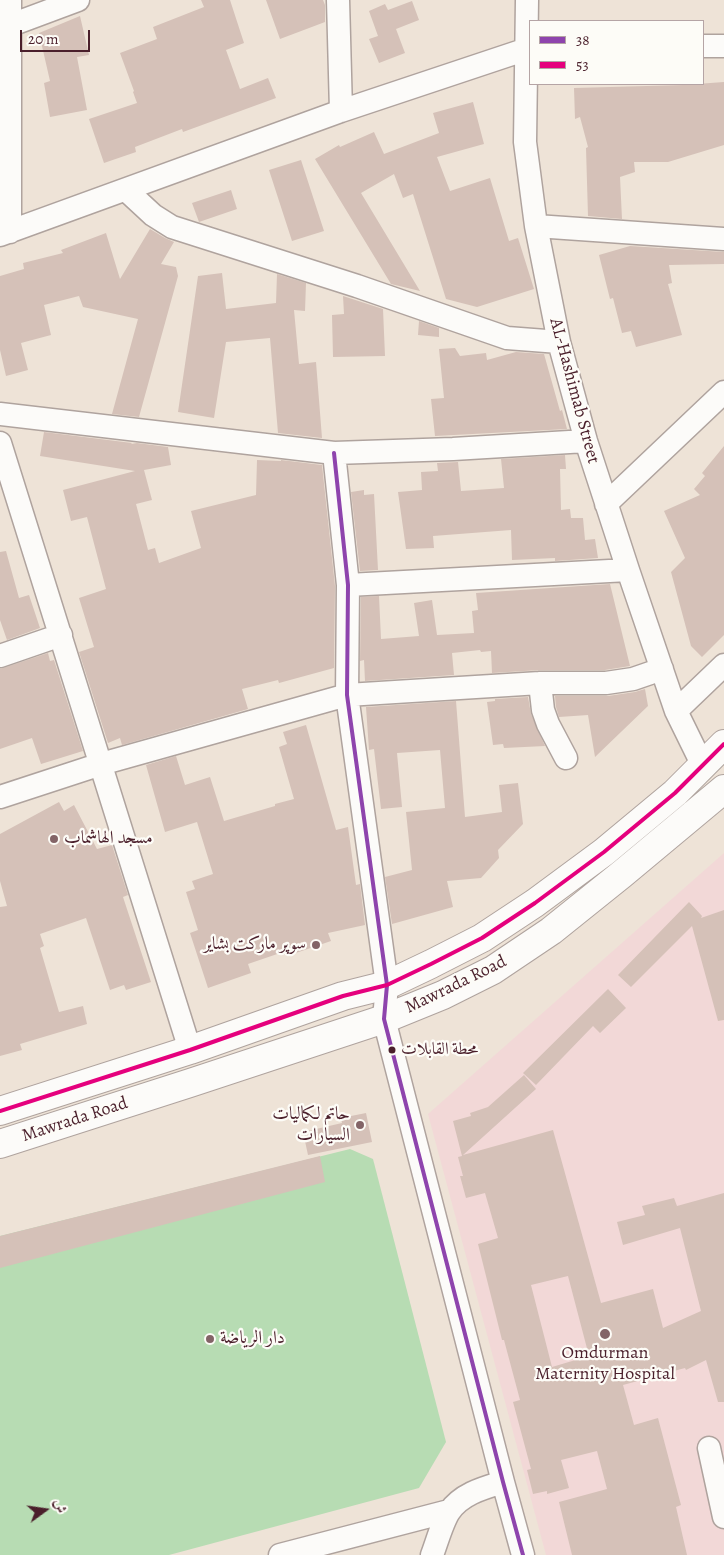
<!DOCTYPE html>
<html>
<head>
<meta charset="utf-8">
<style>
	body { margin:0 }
	#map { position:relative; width:724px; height:1555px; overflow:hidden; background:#eee3d7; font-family:Alegreya,Amiri,serif }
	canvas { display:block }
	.legend { position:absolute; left:529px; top:20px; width:175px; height:65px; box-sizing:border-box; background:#fdfcf7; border:1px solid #b5a4a5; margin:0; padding:6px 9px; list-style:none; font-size:15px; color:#4a1f2b }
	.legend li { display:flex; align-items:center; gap:10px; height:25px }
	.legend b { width:25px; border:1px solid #b5a4a5 }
	.north { position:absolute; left:20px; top:1485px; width:50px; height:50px; -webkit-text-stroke:4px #fdfcf7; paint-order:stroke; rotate:76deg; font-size:14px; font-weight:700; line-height:20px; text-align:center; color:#4a1f2b }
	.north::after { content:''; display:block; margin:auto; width:18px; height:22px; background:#4a1f2b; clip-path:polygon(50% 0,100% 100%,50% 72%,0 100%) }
	.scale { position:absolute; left:20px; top:30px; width:70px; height:22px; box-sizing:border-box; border:2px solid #4a1f2b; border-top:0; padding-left:6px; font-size:15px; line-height:18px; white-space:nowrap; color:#4a1f2b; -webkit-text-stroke:4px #fdfcf7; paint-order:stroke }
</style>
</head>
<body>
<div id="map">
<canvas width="724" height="1555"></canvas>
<ul class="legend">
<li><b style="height:6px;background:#8e44ad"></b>38</li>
<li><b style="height:6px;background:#e5007d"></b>53</li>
</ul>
<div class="north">ش</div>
<div class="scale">20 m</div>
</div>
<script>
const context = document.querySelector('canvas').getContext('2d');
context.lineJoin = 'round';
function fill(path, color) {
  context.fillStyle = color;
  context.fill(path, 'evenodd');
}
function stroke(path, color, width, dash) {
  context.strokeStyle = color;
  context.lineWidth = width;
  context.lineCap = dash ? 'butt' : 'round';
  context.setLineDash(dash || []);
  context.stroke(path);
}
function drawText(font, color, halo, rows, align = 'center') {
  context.font = font + ' Alegreya,Amiri,serif';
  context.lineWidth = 4.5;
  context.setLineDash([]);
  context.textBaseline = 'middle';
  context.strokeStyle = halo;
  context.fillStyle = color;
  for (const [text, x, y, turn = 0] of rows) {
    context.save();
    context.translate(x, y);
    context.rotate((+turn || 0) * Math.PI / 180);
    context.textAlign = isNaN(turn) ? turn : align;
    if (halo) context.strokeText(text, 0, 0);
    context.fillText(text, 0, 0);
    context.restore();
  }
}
const built = new Path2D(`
	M724 853V1555H546L428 1114Z`);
const green = new Path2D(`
	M350 1149 373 1159 446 1442 419 1488 169 1555H0V1236Z`);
const building = new Path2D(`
	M201 0H230L244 43 226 50 240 89 268 78 276 98 183 132 182 129 135 147 136 152 104 163 89 119 137 103 133 92 134 91 120 53 157 39 153 27 204 7Z
	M266 0H323L325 5V22L280 39Z
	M412 1 419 20 396 29 405 53 379 63 369 39 378 36 369 11 385 4 388 10Z
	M80 16 89 55 77 57 87 110 50 117 44 83 50 81 39 33Z
	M724 82V145L668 162H634L635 172 620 177 622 219 588 216 586 148 588 147 580 117 575 119 574 88 683 85Z
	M473 102 484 144 437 157 450 191 490 178 509 241 518 238 534 289 477 307 446 299 413 194 403 198 394 174 361 193 420 291 391 284 315 159 339 145 340 147 374 132 384 154 439 133 433 113Z
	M301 160 324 231 292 241 269 170Z
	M231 190 237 209 199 222 192 203Z
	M150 229 165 238 174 242 161 264 176 267 178 276 139 417 112 414 138 319 83 307 79 296 44 305 51 335 21 343 28 370 6 376 0 350V276L24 269 23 263 63 253 61 250 106 233 120 279Z
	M630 246 724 252V264L669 265 672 283 668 284 682 335 636 347 631 331 622 333 613 298 610 299 599 255Z
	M222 273 226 309 276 303 277 274 306 283 305 311 294 310 299 364 316 362 322 438 278 433 270 338 226 342 214 418 178 412 198 276Z
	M343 296 383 309 385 356 333 357 332 315 344 314Z
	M419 321 439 328V337L418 335Z
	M455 348 460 356 486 353 487 360 516 352 544 354 560 411 562 410 567 429 435 436 431 399 444 398 439 349Z
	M44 432 132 443 131 444 137 443 168 447 171 465 144 470 152 500 136 504 148 550 155 548 159 563 201 548 191 511 256 495 257 460 281 461V460L322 465 335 586 334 668 279 683 278 680 242 689 248 709 122 745 120 738 108 743 79 652 94 647 79 598 106 589 87 517 71 521 63 490 135 471 40 456Z
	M724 446V635L702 657 691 646 671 572 685 558 664 511 700 495 694 489 705 476 702 473Z
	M565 455 566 469H560L561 510 570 509 571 518H583L585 540 595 539 598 558 555 561V558L512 560 511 530 433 536 434 548 406 549 398 492 422 490 421 472 438 471 437 463 458 462 461 491 504 488 501 459Z
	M364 490V495L374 494 378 570 360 571 351 492Z
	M6 551 19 598 29 595 40 628 7 640 0 620V552Z
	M610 584 630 666 605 670H540L492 673 491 651 481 652 480 650 452 653 454 675 365 681 364 660 360 661 361 597 379 596 381 639 419 636 414 603 432 600 437 635 474 633 472 611 478 610 476 593Z
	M48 653 50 661 54 660 83 751 41 764 32 738 0 749V669Z
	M645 689 648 706 595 757 588 715 559 717 556 707 555 696H608L635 692Z
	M528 697 531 714 545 746 504 748 503 744 493 745 487 702 495 701V699Z
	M456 701 465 817 502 812 499 785 518 783 523 824 498 850 499 858 481 878 447 881 453 907 392 924 385 877 412 870 406 812 445 808 440 750 397 753 402 807 381 809 374 749 369 750 366 707Z
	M306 725 336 830 348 827 356 885 360 884 365 925 328 933 331 941 287 956 286 951 248 964 251 973 208 988 190 933 198 930 186 892 195 889 192 881 213 874 197 822 165 832 146 765 176 756 185 785 210 777 224 821 275 806V804L294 799 279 747 287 744 283 732Z
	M59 802 64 811 74 805 97 849 112 845 128 895 123 897 151 982 126 990 124 985 110 990 86 918 40 934 44 946 40 948 59 1012 83 1006 87 1024 20 1044 22 1050 0 1056V907L7 906 0 881V834Z
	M689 902 702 916 701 918 724 910V1020L718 1021 692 926 631 987 618 975Z
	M608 989 626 1008 600 1033 593 1026 536 1085 523 1073Z
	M524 1075 536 1089 463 1155 553 1130 601 1303 653 1289 663 1328 701 1311 680 1228 623 1245 617 1222 645 1215 642 1206 674 1198 677 1206 724 1193V1402H718L706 1360 686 1370 685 1368 623 1385 634 1425 658 1418 681 1505 676 1507 687 1555H572L559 1502 607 1489 597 1451 561 1460 569 1488 547 1494V1491L533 1494 527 1470 531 1469 513 1402 520 1400 504 1340H502L478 1244 498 1238 485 1193 466 1198 460 1176H463L458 1157 462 1156 453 1121 471 1116 470 1113 488 1107ZM568 1276 589 1356 552 1367 531 1285Z
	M366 1113 372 1142 308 1155 303 1132 342 1123 341 1118Z
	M320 1156 325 1182 0 1268V1236Z`);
const minor = new Path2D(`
	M338 0 341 111
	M527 0 525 142 536 226 559 342 586 441 628 570 676 711 703 766
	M11 25 78 0
	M703 46H724
	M126 190 153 215 172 227 357 286 507 338 559 342
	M536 226 724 239
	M10 232V0
	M0 235 341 111 530 48
	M0 414 334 453 453 449 586 441
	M0 443 190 1050
	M334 453 348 585 347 695 387 985 384 1019 503 1482 523 1555
	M606 504 724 392
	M348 585 628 570
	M0 656 61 635
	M540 683 543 710 548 724 566 758
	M676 711 724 665
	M0 797 101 764 347 695 540 683H606L633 679 662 669
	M709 1448 724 1517
	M280 1555 449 1511
	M432 1555C437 1542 442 1523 449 1512 461 1494 483 1488 503 1482`);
const major = new Path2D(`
	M0 1111 190 1050 343 996 387 985 431 964 482 938 535 903 604 852 675 793 724 744
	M0 1144 190 1083 384 1019 443 995 493 970 551 931 622 874 724 789`);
const bus1 = new Path2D(`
	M334 453 348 585 347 695 387 985 384 1019 503 1482 523 1555`);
const bus2 = new Path2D(`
	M0 1111 190 1050 343 996 387 985 431 964 482 938 535 903 604 852 675 793 724 744`);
const markers = [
	[54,839,5,"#836467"],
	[316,945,5,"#836467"],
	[392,1050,4.5,"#4a1f2b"],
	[360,1125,5,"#836467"],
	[605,1334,6,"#836467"],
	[210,1339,5,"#836467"]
];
const busNames = [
	["محطة القابلات",401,1050]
];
const streetNames = [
	["AL-Hashimab Street",574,391,75],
	["Mawrada Road",456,985,-26],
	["Mawrada Road",75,1120,-18]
];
const poiNames = [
	["مسجد الهاشماب",64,839],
	["سوپر مارکت بشاير",306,945,"right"],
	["حاتم لكماليات",350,1115,"right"],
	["السيارات",350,1136,"right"],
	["دار الرياضة",220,1339],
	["Omdurman",605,1354,"center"],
	["Maternity Hospital",605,1375,"center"]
];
fill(built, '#f2d8d7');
fill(green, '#b7dcb3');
fill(building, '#d5c1b8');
stroke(minor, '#afa39e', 25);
stroke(major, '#afa39e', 30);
stroke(minor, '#fcfbf9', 22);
stroke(major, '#fcfbf9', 28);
stroke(bus1, '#8e44ad', 4);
stroke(bus2, '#e5007d', 4);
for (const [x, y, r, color] of markers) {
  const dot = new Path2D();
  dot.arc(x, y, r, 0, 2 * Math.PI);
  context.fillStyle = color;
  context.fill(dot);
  stroke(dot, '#fdfcf7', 2);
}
drawText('17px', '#4a1f2b', '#fdfcf7', busNames, 'left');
drawText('18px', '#4a1f2b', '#fdfcf7', streetNames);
drawText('18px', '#4a1f2b', '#fdfcf7', poiNames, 'left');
</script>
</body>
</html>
